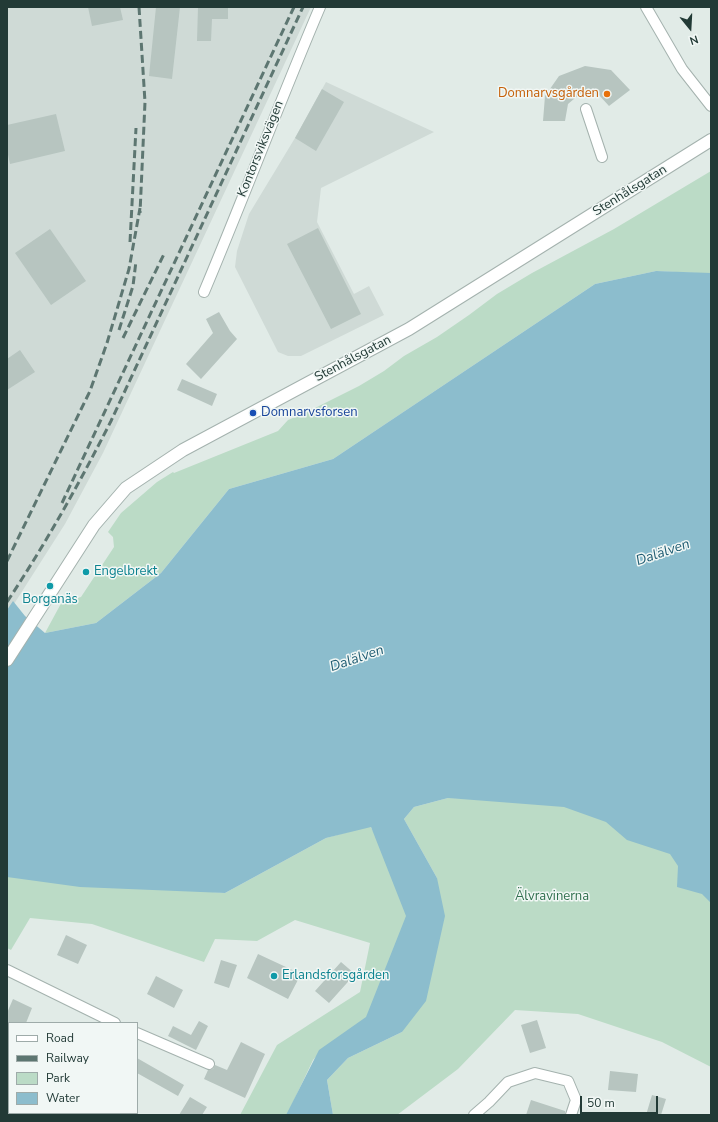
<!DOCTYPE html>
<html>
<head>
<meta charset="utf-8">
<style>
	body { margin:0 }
	#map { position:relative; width:718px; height:1122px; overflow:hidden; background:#e1ebe7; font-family:"Nunito Sans",sans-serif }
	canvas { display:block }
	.frame { position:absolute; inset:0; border:8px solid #223a36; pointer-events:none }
	.legend { position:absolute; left:8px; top:1022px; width:130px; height:92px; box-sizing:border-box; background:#f1f7f5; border:1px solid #9eaba9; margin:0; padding:5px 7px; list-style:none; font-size:12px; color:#223a36 }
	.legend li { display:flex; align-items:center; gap:8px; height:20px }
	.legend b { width:20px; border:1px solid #9eaba9 }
	.north { position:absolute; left:670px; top:8px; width:40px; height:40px; -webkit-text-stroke:3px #f1f7f5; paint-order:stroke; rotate:162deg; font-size:11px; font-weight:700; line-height:16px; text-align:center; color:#223a36 }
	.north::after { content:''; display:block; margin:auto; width:14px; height:18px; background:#223a36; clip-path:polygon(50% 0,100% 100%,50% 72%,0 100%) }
	.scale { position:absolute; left:580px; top:1096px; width:78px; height:18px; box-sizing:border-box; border:2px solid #223a36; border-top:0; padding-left:5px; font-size:12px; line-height:14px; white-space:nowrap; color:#223a36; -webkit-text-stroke:3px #f1f7f5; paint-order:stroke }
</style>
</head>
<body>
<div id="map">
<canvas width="718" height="1122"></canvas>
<div class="frame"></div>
<ul class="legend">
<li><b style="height:5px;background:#fff"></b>Road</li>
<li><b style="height:5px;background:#5d7671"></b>Railway</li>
<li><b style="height:11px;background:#bbdbc6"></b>Park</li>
<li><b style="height:11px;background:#8cbdcd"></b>Water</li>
</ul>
<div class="north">N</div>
<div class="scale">50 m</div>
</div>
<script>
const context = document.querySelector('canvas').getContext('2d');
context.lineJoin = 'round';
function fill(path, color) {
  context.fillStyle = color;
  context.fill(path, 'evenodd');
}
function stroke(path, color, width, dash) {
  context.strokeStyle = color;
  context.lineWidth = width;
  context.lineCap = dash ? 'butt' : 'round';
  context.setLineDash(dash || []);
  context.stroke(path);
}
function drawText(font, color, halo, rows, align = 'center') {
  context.font = font + ' "Nunito Sans",sans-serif';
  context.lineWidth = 3;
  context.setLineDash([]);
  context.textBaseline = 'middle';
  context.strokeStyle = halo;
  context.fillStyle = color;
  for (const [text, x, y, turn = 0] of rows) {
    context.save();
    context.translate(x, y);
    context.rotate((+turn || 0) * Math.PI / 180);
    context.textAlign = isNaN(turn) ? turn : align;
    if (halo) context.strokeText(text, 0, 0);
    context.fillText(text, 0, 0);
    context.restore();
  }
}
const built = new Path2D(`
	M7 7H311L103 453 65 524 7 615Z
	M326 82 434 132 321 188 317 222 354 294 369 286 384 315 301 356H288L278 352 235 267 237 251 249 214 295 138Z`);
const green = new Path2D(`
	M711 171V275L696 273 656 271 595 284 333 459 229 489 161 573 96 623 45 633 64 598 69 600 81 597 114 547 113 537 108 532 121 513 157 482 173 472 174 473 278 431 288 420 307 412 359 386 384 371 404 356 437 337 469 315 497 294 532 273 614 229Z
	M448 798 570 800 671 847 711 901V1067L662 1042 578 1014 515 1010 458 1069 397 1115H333L327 1080 348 1058 402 1032 437 878 404 819 414 807Z
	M370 826 412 895 387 1010 323 1049 313 1060 287 1115H240L277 1045 360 992 370 943 295 920 257 941 215 939 204 962 92 924 30 918 11 950 7 948V875L225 893 326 838Z`);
const water = new Path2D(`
	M656 271 711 273V903L702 894 677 887 678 866 670 854 627 840 606 822 564 807 448 798 414 807 404 819 437 878 445 916 426 1001 402 1032 348 1058 327 1080 333 1115H286L319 1050 366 1017 406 916 371 827 326 838 225 893 80 887 7 877V610L13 601 25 616 45 633 96 623 161 573 229 489 333 459 595 284Z`);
const building = new Path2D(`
	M88 7H120L123 20 92 26Z
	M156 7H180L172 79 149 76Z
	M198 7H228V19H212L211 41H197Z
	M585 66 611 70 630 90 609 106 598 94 581 93 568 104 565 121H543L545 96 559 76Z
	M322 89 344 102 316 151 295 138Z
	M56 114 65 151 10 164 7 150V125Z
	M318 228 361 314 331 329 287 244Z
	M50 229 86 281 51 305 15 253Z
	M219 312 230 331 237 339 201 379 186 364 213 333 206 319Z
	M20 350 35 372 7 390V359Z
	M182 379 217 394 212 406 177 390Z
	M66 935 87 945 78 964 57 955Z
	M258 954 301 974 288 999 247 978Z
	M221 960 237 965 229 988 214 983Z
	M341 962 355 974 329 1003 315 991Z
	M156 976 183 990 174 1008 147 994Z
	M13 999 32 1008 26 1023H7V1013Z
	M537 1020 546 1048 530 1053 521 1025Z
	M199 1021 208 1026 196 1050 168 1036 173 1026 191 1035Z
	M241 1042 265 1054 245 1098 204 1079 208 1070 213 1069 215 1065 227 1070Z
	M137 1058 184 1085 178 1096 137 1073Z
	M610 1071 638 1074 636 1092 608 1090Z
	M652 1095 666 1099 661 1115H646Z
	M190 1097 207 1107 202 1115H179Z
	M531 1100 565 1111V1115H526Z`);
const minor = new Path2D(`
	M646 7 682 69 711 106
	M586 109 602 157
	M204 292C244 197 280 101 320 7
	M7 970 115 1023
	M137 1033 209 1064
	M7 1086 9 1087
	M54 1113 58 1115
	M474 1115 489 1102 508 1082 535 1073 568 1081 576 1100 571 1115`);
const tertiary = new Path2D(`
	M7 660 94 525 126 488 183 450 409 329 711 140`);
const rail = new Path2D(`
	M139 7 145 102 140 213
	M130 242 136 128
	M119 330 133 286 136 261
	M123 338 165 252
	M62 503 294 7
	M7 561 90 391 107 343 129 269 140 208
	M7 602C46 543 79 484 111 421L303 7`);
const markers = [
	[607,94,4,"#e8710a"],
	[253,413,4,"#1a4fb4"],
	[86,572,4,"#0f9aa8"],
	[50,586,4,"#0f9aa8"],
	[274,976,4,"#0f9aa8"]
];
const foodNames = [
	["Domnarvsgården",599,94]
];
const streetNames = [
	["Kontorsviksvägen",261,149,-68],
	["Stenhålsgatan",630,191,-32],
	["Stenhålsgatan",353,359,-28]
];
const transitNames = [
	["Domnarvsforsen",261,413]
];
const cultureNames = [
	["Engelbrekt",94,572],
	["Borganäs",50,600,"center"],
	["Erlandsforsgården",282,976]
];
const parkNames = [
	["Älvravinerna",552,897]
];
const waterNames = [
	["Dalälven",663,553,-19],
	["Dalälven",357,659,-19]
];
fill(built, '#cfdad6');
fill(green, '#bbdbc6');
fill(water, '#8cbdcd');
fill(building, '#b7c5c0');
stroke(minor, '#a4b2ae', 12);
stroke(tertiary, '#a4b2ae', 14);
stroke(minor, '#fff', 10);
stroke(tertiary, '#fff', 12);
stroke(rail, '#5d7671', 3, [8, 4]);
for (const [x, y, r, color] of markers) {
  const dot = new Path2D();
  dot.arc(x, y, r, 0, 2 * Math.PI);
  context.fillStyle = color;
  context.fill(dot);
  stroke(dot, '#f1f7f5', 1.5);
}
drawText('13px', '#c56008', '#f1f7f5', foodNames, 'right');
drawText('13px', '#223a36', '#f1f7f5', streetNames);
drawText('13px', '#164399', '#f1f7f5', transitNames, 'left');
drawText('13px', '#0d838f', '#f1f7f5', cultureNames, 'left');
drawText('13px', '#2f6f4d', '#f1f7f5', parkNames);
drawText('italic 14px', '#205d73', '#f1f7f5', waterNames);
</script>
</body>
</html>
